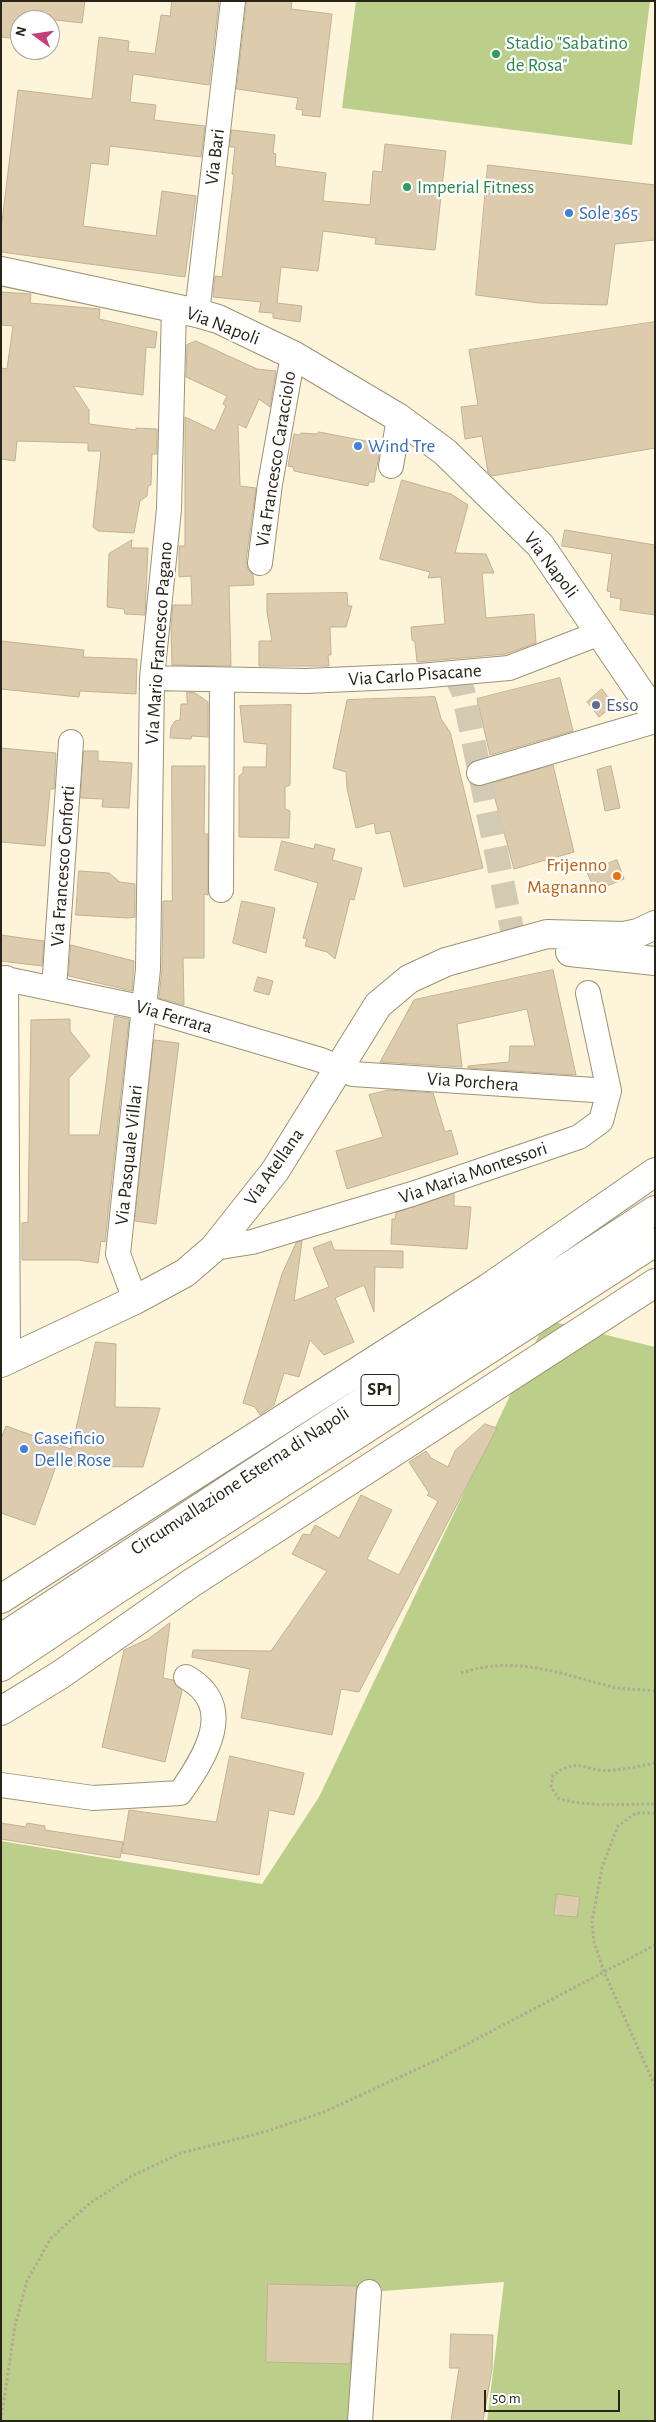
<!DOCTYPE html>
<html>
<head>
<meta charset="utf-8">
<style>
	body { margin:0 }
	#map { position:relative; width:656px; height:2422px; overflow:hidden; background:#fdf4da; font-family:"Alegreya Sans",sans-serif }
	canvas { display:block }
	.frame { position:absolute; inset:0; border:2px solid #282418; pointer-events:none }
	.north { position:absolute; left:10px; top:10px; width:50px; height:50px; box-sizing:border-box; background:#fff; border:1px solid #a9a7a3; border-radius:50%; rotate:284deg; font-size:14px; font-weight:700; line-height:20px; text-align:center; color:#282418 }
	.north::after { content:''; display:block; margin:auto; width:18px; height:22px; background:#c63e7a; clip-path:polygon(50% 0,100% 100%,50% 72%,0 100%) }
	.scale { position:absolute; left:484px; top:2390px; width:136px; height:22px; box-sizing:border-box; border:2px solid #282418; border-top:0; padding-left:6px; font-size:15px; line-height:18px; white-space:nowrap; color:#282418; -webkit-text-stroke:4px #fff; paint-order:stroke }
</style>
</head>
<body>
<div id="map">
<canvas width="656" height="2422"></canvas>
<div class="frame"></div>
<div class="north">N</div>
<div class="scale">50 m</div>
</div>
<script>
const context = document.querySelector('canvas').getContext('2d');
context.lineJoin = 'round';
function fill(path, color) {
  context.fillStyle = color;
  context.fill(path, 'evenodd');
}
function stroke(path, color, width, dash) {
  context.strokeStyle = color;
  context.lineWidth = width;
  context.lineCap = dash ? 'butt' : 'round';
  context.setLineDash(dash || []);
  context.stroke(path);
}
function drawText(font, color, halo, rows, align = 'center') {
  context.font = font + ' "Alegreya Sans",sans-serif';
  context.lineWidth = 4.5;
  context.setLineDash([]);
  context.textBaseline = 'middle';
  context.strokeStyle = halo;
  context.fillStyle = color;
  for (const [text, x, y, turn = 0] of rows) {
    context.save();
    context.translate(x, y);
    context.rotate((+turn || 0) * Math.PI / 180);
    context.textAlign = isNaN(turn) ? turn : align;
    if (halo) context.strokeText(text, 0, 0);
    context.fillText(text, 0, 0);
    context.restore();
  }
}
const green = new Path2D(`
	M356 1H650L632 145 342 108Z
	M546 1320 655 1347V2421H487L504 2282 370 2292 356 2421H1V1841L262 1884 319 1797Z`);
const building = new Path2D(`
	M1 1H85L82 23 20 16 18 39 1 37Z
	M172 1H219L209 85 133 74 130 102 156 105 154 120 205 126 201 157 110 146 108 165 91 163 83 226 156 236 162 191 196 196 185 277 1 252V230L18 90 92 99 99 37 129 41 128 51 155 54 161 15 170 16Z
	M247 1H292L291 9 332 14 320 117 302 115 303 110 296 109 298 98 237 89Z
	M232 130 275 135 273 153 276 154 275 166 326 173 323 201 370 205 373 171 382 172 385 144 446 151 435 250 375 244 376 238 323 231 318 271 281 267 277 303 302 306 300 322 273 318V313L259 312 261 302 213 297 215 276 222 277 234 175 232 174 235 147H230Z
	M488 165 655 185V240L615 244 607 305 539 303 476 295Z
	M1 292 31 294 30 303 100 309 99 319 157 332 155 348 146 347 143 395 73 386 89 410V424L136 430V428L157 429V454H152L151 485 148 486 147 496 140 501 134 533 98 531 93 527 101 451H88V443L17 441 15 461 1 459V368L7 369 13 326 1 325Z
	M655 322V448L492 476 488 472 482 436 465 439 461 407 478 405 469 350Z
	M196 341 257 369 276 371 270 407 259 399 246 428 238 424 240 486 256 488 246 561 248 569 253 575 254 585 229 586 231 666 172 665 171 628 173 605H192L191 576 179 577V546H185V417L215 431 226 406 223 404 227 396 186 377 187 345Z
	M319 432 376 443 375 448 380 449 374 482H369L368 486 294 471 293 467 288 466 294 434 299 435 301 433 317 434Z
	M402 480 451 494 468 505 455 553 486 554 494 573H482L486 618 534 614 536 643 506 654 417 662 415 642 412 640 411 627 445 624 441 577 428 578 430 572 380 559Z
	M565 530 655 545V615L620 610 621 599 610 597 611 592 607 591 612 554 562 546Z
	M132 540 131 548H148L145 615 125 614 124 609 107 607 109 554Z
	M347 593 348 606H352L346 627H330L331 655H328L329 666H259V641H272L267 612V594Z
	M1 641 84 650 83 657 137 659 136 694 80 691 79 697 1 689Z
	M560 678 573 731 490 755 477 699Z
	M602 689 614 705 599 717 587 702Z
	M187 692 195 693 208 702V737L192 736 191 739 170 738 171 727 175 721 180 720 181 704H187Z
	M435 697 441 719 450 732 483 868 404 887 390 831 376 834 374 823 356 828 347 788 346 772 333 768 347 700Z
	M291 705 290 785 285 787V809L290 811 289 838 239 837V776L243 773V767H266L267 744 244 742 240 706Z
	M1 748 56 753 54 789H50L45 846 1 842Z
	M84 751H98V761L132 763 129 808 102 807 103 799 81 798Z
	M553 765 574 852 514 869 491 784Z
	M172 766H205L204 834H208V895L204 894V958H183L184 1005 159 998 162 969 163 901H172Z
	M611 766 620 808 605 811 597 770Z
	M282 841 314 849 315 844 335 849 332 860 362 868 354 900 350 899 335 959 327 952 305 946 307 939 303 938 318 883 275 870Z
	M617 860 624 879 595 891 587 872Z
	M79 871 109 873 120 882 135 884V917L128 918 76 915Z
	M242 901 275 908 266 953 233 943Z
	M1 935 44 941 42 966 1 961Z
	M71 945 134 961 132 991 69 976Z
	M553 970 576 1075 468 1068V1066L509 1062 510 1046H535L527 1009 457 1024 462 1067 380 1062 414 1000Z
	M258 977 273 981 269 995 254 991Z
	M115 1016 129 1019 105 1242 101 1241 98 1263 78 1260H22V1223L28 1222 31 1020 70 1019V1031L90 1056 69 1078V1135H99Z
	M154 1040 179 1043 156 1224 135 1221Z
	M389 1090 433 1093 445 1132 451 1130 458 1154 347 1189 336 1151 383 1137 369 1095Z
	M454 1194V1206L471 1207 467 1249 391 1244 392 1219H395L396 1213Z
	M302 1241 294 1301 329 1287 313 1248 331 1241 334 1250 403 1251V1268L375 1267 374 1312 364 1285 335 1298 354 1342 324 1355 310 1340 299 1377 284 1373 274 1405 260 1415 255 1407 243 1403 282 1274 296 1243Z
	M96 1342 116 1344 115 1407 160 1408 143 1467 56 1466 35 1525 1 1513V1438L6 1426 71 1449Z
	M485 1424 497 1428 359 1692 341 1689 332 1735 241 1718 250 1669 192 1657 193 1650 271 1651 327 1571 292 1554 303 1534 310 1535 315 1525 339 1538 361 1495 392 1510 367 1559 399 1575 438 1501 427 1495 429 1493 409 1462 426 1451 431 1458 448 1467 455 1451Z
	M170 1623 163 1678 173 1680 182 1691 165 1762 102 1747 124 1650 148 1639Z
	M230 1756 304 1773 294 1815 269 1810 259 1875 122 1853 129 1810 216 1822Z
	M1 1823 26 1827 27 1823 45 1826V1830L123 1842 120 1858 1 1839Z
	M557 1894 580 1897 577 1917 554 1915Z
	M268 2284 357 2286 350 2364 266 2362Z
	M451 2334 493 2335 492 2369 483 2421H451L459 2368H450Z`);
const minorTunnel = new Path2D(`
	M454 673 463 691 515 944`);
const path = new Path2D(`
	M461 1673C514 1655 558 1673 609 1686 623 1690 640 1689 655 1691
	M655 1763C641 1766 626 1769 613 1770 586 1774 582 1755 553 1775L551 1787 559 1799C591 1807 622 1804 655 1804
	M655 1813H636L618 1826 602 1867 592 1922 594 1942 604 1972 655 2086
	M1 2420 15 2326 27 2281 51 2238 90 2203 132 2176 181 2153 261 2133 324 2112 437 2060 655 1945`);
const minor = new Path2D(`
	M197 313 233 1
	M391 466 399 418
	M260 563 270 484 293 355
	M152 678 306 681 419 676 509 668 600 633
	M479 773 655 721
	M221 890 222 680
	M1 978 145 1008 321 1060 353 1074 609 1091
	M6 978 8 1360
	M54 989 71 742
	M214 1248 252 1242 412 1194 579 1137 601 1121 609 1091 588 993
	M135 1300 118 1254 148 969 152 678 169 509 174 308
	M1 1785 93 1798 180 1793C205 1757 238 1706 186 1677
	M360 2421 369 2292`);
const major = new Path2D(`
	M1 271 197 313 218 319 293 355 399 418 445 452 540 545 655 714
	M570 952 655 961
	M1 1363 135 1300 185 1273 214 1248 275 1171 378 1005 409 979 446 962 547 934 624 936 638 933 655 925`);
const highway = new Path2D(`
	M1 1599 488 1288 655 1172
	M1 1638 655 1210
	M1 1667 119 1588 655 1242
	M1 1711 60 1675 190 1584 655 1283`);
const markers = [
	[496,54,5,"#2e9e5b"],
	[407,187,5,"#2e9e5b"],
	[569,213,5,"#3f7fe0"],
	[358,446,5,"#3f7fe0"],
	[596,705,5,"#5c6f8a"],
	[617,876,5,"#e8710a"],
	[24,1449,5,"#3f7fe0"]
];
const shields = [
	[380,1390,38]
];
const shieldNames = [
	["SP1",380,1390]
];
const leisureNames = [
	["Stadio \"Sabatino",506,43],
	["de Rosa\"",506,65],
	["Imperial Fitness",417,187]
];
const streetNames = [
	["Via Bari",215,157,-83],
	["Via Napoli",223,326,21],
	["Via Francesco Caracciolo",276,459,-81],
	["Via Napoli",551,565,53],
	["Via Mario Francesco Pagano",159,643,-86],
	["Via Carlo Pisacane",415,675,-4],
	["Via Francesco Conforti",63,866,-86],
	["Via Ferrara",174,1017,16],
	["Via Porchera",473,1082,4],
	["Via Pasquale Villari",129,1155,-84],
	["Via Atellana",274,1167,-55],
	["Via Maria Montessori",473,1173,-19],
	["Circumvallazione Esterna di Napoli",240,1481,-33]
];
const shopNames = [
	["Sole 365",579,213],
	["Wind Tre",368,446],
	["Caseificio",34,1438],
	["Delle Rose",34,1460]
];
const serviceNames = [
	["Esso",606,705]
];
const foodNames = [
	["Frijenno",607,865],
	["Magnanno",607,887]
];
fill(green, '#bbcf8b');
fill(building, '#ddcbad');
stroke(building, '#c2b194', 1);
stroke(minorTunnel, '#d2cab3', 24, [24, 12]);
stroke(minor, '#9c9274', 26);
stroke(major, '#9c9274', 30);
stroke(highway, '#9c9274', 30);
stroke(path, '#b0a994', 3, [2.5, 2.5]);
stroke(minor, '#fff', 24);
stroke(major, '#fff', 28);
stroke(highway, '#fff', 28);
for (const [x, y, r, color] of markers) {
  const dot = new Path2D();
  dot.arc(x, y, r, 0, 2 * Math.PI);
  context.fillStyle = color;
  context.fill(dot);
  stroke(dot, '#fff', 2);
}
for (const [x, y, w] of shields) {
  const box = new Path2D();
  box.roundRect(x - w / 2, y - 15.5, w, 31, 4);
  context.fillStyle = '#fff';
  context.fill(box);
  stroke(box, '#282418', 1);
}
drawText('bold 18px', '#282418', null, shieldNames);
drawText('19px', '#27864d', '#fff', leisureNames, 'left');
drawText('19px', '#282418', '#fff', streetNames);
drawText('19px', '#366cbe', '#fff', shopNames, 'left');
drawText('19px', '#4e5e75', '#fff', serviceNames, 'left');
drawText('19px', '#c56008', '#fff', foodNames, 'right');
</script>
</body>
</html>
